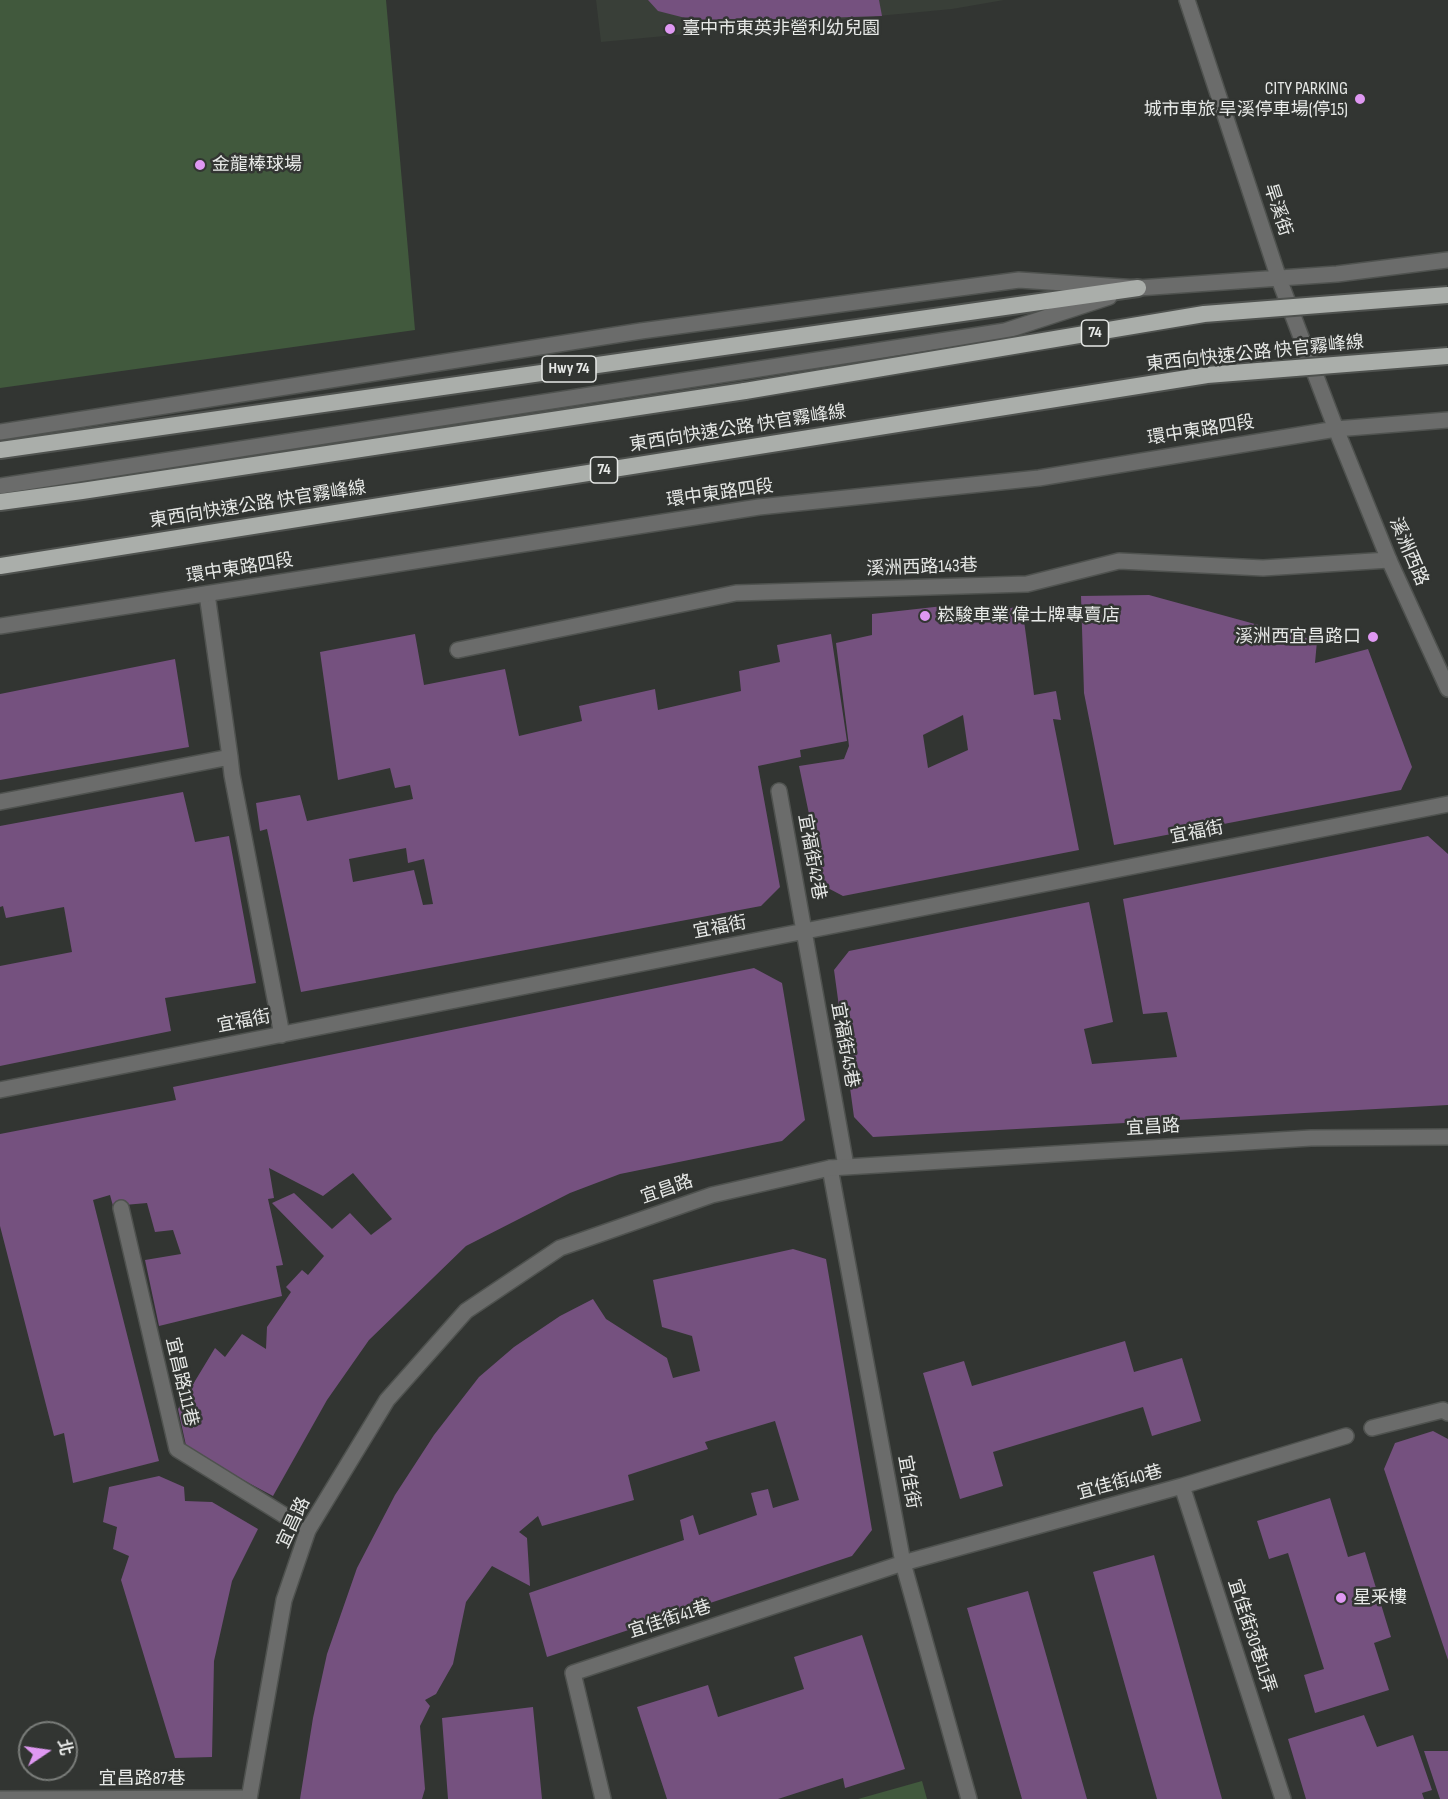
<!DOCTYPE html>
<html>
<head>
<meta charset="utf-8">
<style>
	body { margin:0 }
	#map { position:relative; width:1448px; height:1799px; overflow:hidden; background:#323532; font-family:"Sofia Sans Condensed","Noto Sans TC",sans-serif }
	canvas { display:block }
	.north { position:absolute; left:18px; top:1721px; width:60px; height:60px; box-sizing:border-box; background:#323532; border:2px solid #7a7d7a; border-radius:50%; rotate:77deg; font-size:16px; font-weight:700; line-height:24px; text-align:center; color:#e7e9e7 }
	.north::after { content:''; display:block; margin:auto; width:21px; height:27px; background:#df98f2; clip-path:polygon(50% 0,100% 100%,50% 72%,0 100%) }
</style>
</head>
<body>
<div id="map">
<canvas width="1448" height="1799"></canvas>
<div class="north">北</div>
</div>
<script>
const context = document.querySelector('canvas').getContext('2d');
context.lineJoin = 'round';
function fill(path, color) {
  context.fillStyle = color;
  context.fill(path, 'evenodd');
}
function stroke(path, color, width, dash) {
  context.strokeStyle = color;
  context.lineWidth = width;
  context.lineCap = dash ? 'butt' : 'round';
  context.setLineDash(dash || []);
  context.stroke(path);
}
function drawText(font, color, halo, rows, align = 'center') {
  context.font = font + ' "Sofia Sans Condensed","Noto Sans TC",sans-serif';
  context.lineWidth = 5;
  context.setLineDash([]);
  context.textBaseline = 'middle';
  context.strokeStyle = halo;
  context.fillStyle = color;
  for (const [text, x, y, turn = 0] of rows) {
    context.save();
    context.translate(x, y);
    context.rotate((+turn || 0) * Math.PI / 180);
    context.textAlign = isNaN(turn) ? turn : align;
    if (halo) context.strokeText(text, 0, 0);
    context.fillText(text, 0, 0);
    context.restore();
  }
}
const built = new Path2D(`
	M596 0H1004L952 9 601 42Z`);
const green = new Path2D(`
	M0 0H386L415 330 0 388Z
	M922 1781 927 1799H858Z`);
const building = new Path2D(`
	M648 0H879L882 16 701 22 658 11Z
	M1149 595 1317 641 1315 663 1368 649 1412 767 1401 790 1114 845 1084 693 1081 596Z
	M952 605 955 618 1022 606 1034 695 1056 691 1061 720 1053 719 1079 850 843 896 824 886 799 766 844 759 849 746 836 643 872 635V614ZM963 715 968 750 928 768 923 735Z
	M415 634 424 685 505 669 519 736 582 721 579 706 655 689 658 710 741 691 739 671 780 662 777 645 831 634 847 741 800 750 801 757 758 766 780 887 761 906 301 992 267 829 260 831 256 803 300 795 307 821 413 799 410 785 395 788 390 768 338 780 320 652ZM406 848 408 863 424 859 433 904 423 905 414 870 353 882 349 859Z
	M175 659 189 747 0 780V694Z
	M183 792 195 842 229 836 256 983 165 998 171 1031 0 1066V966L72 952 64 907 6 918 3 906 0 907V826Z
	M1428 836 1448 854V1105L873 1137 854 1117 834 970 849 951 1089 902 1113 1022 1084 1029 1092 1064 1177 1057 1167 1012 1143 1014 1123 899Z
	M754 968 782 983 805 1120 782 1141 620 1174 570 1193 466 1246 369 1340 327 1400 273 1496 187 1450 178 1409 215 1348 225 1357 242 1334 266 1349 267 1327 291 1292 286 1287 302 1270 308 1275 324 1256 272 1203 294 1193 332 1229 350 1213 371 1235 392 1219 353 1173 323 1196 269 1168 274 1198 268 1199 283 1265 276 1266 282 1296 159 1326 145 1260 181 1254 173 1230 155 1232 147 1203 113 1206 110 1195 93 1200 159 1461 73 1483 64 1433 54 1436 0 1226V1134L176 1100 173 1087Z
	M793 1249 826 1259 872 1530 852 1556 547 1657 529 1593 684 1540 680 1520 693 1515 699 1535 757 1515 751 1493 768 1489 773 1508 799 1500 775 1421 705 1442 708 1449 628 1475 634 1500 542 1526 538 1516 519 1532 527 1538 530 1586 492 1566 466 1602 453 1664 436 1694 425 1700 430 1706 420 1726 425 1789 422 1799H300L313 1718 327 1654 357 1568 395 1495 434 1435 479 1377 514 1347 560 1316 593 1299 606 1319 667 1358 673 1378 700 1371 692 1336 662 1327 653 1280Z
	M1125 1341 1134 1372 1182 1358 1201 1421 1152 1436 1143 1407 993 1452 1003 1486 960 1499 923 1373 964 1361 972 1386Z
	M1433 1431 1448 1439V1660L1384 1469 1395 1443Z
	M159 1476 184 1487 185 1501 212 1502 258 1529 232 1581 214 1661 212 1757 175 1758 121 1580 129 1556 113 1549 117 1527 103 1522 109 1487Z
	M1330 1498 1348 1557 1365 1552 1391 1637 1374 1643 1389 1690 1315 1713 1304 1675 1324 1669 1288 1553 1269 1559 1257 1521Z
	M1154 1555 1222 1799H1157L1093 1572Z
	M1028 1591 1087 1799H1022L967 1608Z
	M862 1635 905 1769 845 1788 843 1778 778 1799H667L637 1707 708 1685 718 1717 804 1689 794 1657Z
	M533 1707 542 1799H448L442 1718Z
	M1364 1715 1377 1747 1413 1735 1432 1790 1422 1793 1424 1799H1306L1288 1739Z
	M1424 1751H1448V1799H1440Z`);
const service = new Path2D(`
	M207 594 230 757
	M458 650 736 593 1027 584 1119 561 1263 568 1389 560
	M779 791 846 1166
	M0 802 230 757 232 775 282 1035
	M0 1090 1448 804
	M830 1168 903 1563 969 1799
	M121 1208 177 1449 308 1530
	M1372 1428 1443 1410 1448 1413
	M1182 1486 1283 1799
	M0 1799 249 1798
	M603 1799 573 1673 903 1563 1182 1486 1346 1436`);
const minor = new Path2D(`
	M1187 0 1279 279 1336 429 1389 560 1448 689
	M0 432 641 331 1019 280 1138 288 1337 274 1448 260
	M0 486 1005 331 1109 297
	M0 626 759 507 1039 478 1336 429 1448 420`);
const tertiary = new Path2D(`
	M249 1799 284 1600 308 1530 387 1400 466 1311 560 1248 712 1195 830 1168 1311 1138 1448 1137`);
const trunk = new Path2D(`
	M0 450 1138 288
	M0 502 82 491 745 391
	M0 566 1207 375`);
const trunkBridge = new Path2D(`
	M1207 375 1448 356
	M745 391 1204 314 1448 295`);
const markers = [
	[670,29,6,"#df98f2"],
	[1360,99,6,"#df98f2"],
	[200,165,6,"#df98f2"],
	[925,616,6,"#df98f2"],
	[1373,637,6,"#df98f2"],
	[1341,1598,6,"#df98f2"]
];
const shields = [
	[1095,333,27],
	[569,369,54],
	[604,470,27]
];
const shieldNames = [
	["74",1095,333],
	["Hwy 74",569,369],
	["74",604,470]
];
const poiNames = [
	["臺中市東英非營利幼兒園",682,29],
	["CITY PARKING",1348,89,"right"],
	["城市車旅 旱溪停車場(停15)",1348,110,"right"],
	["金龍棒球場",212,165],
	["崧駿車業 偉士牌專賣店",937,616],
	["溪洲西宜昌路口",1361,637,"right"],
	["星釆樓",1353,1598]
];
const streetNames = [
	["旱溪街",1277,210,72],
	["東西向快速公路 快官霧峰線",1255,354,-6],
	["東西向快速公路 快官霧峰線",738,429,-9],
	["環中東路四段",1201,431,-9],
	["環中東路四段",720,494,-8],
	["東西向快速公路 快官霧峰線",258,505,-9],
	["溪洲西路",1408,552,67],
	["溪洲西路143巷",922,568,-2],
	["環中東路四段",240,569,-9],
	["宜福街",1197,833,-11],
	["宜福街42巷",811,857,80],
	["宜福街",720,928,-11],
	["宜福街",244,1022,-11],
	["宜福街45巷",844,1045,80],
	["宜昌路",1153,1128,-3],
	["宜昌路",667,1190,-19],
	["宜昌路111巷",181,1382,77],
	["宜佳街",908,1482,80],
	["宜佳街40巷",1120,1483,-15],
	["宜昌路",294,1523,-65],
	["宜佳街41巷",670,1620,-18],
	["宜佳街30巷11弄",1251,1636,72],
	["宜昌路87巷",142,1779]
];
fill(built, '#393f38');
fill(green, '#41593d');
fill(building, '#75517f');
stroke(service, '#4f524f', 18);
stroke(minor, '#4f524f', 18);
stroke(tertiary, '#4f524f', 18);
stroke(trunk, '#4f524f', 20);
stroke(service, '#6b6c6b', 15);
stroke(minor, '#6b6c6b', 15);
stroke(tertiary, '#6b6c6b', 15);
stroke(trunk, '#aaaeaa', 16);
stroke(trunkBridge, '#4f524f', 20, []);
stroke(trunkBridge, '#aaaeaa', 16);
for (const [x, y, r, color] of markers) {
  const dot = new Path2D();
  dot.arc(x, y, r, 0, 2 * Math.PI);
  context.fillStyle = color;
  context.fill(dot);
  stroke(dot, '#323532', 2);
}
for (const [x, y, w] of shields) {
  const box = new Path2D();
  box.roundRect(x - w / 2, y - 13, w, 26, 4.5);
  context.fillStyle = '#323532';
  context.fill(box);
  stroke(box, '#e7e9e7', 1.5);
}
drawText('bold 16px', '#e7e9e7', null, shieldNames);
drawText('18px', '#e7e9e7', '#323532', poiNames, 'left');
drawText('18px', '#e7e9e7', '#323532', streetNames);
</script>
</body>
</html>
